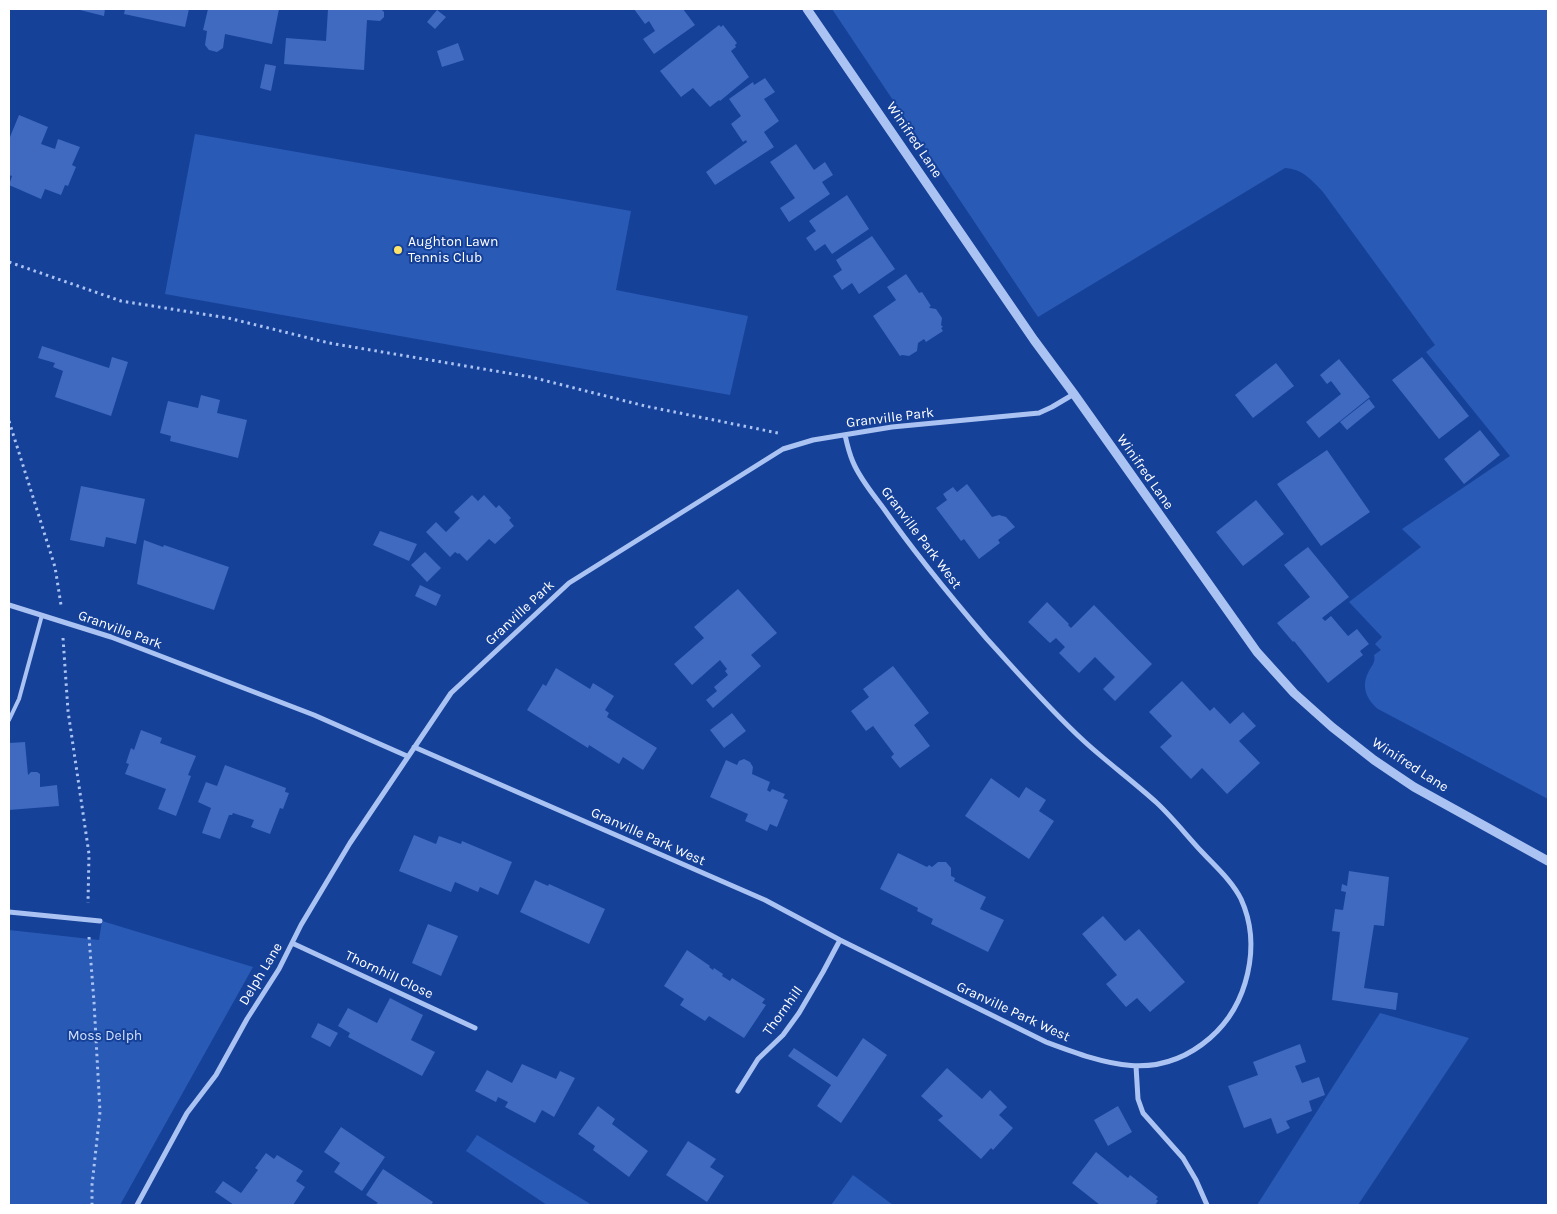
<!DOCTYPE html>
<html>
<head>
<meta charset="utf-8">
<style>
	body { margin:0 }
	#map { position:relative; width:1557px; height:1214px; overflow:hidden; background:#164199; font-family:Karla,sans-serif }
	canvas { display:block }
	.frame { position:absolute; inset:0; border:10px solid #fff; pointer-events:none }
</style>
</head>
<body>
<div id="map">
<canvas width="1557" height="1214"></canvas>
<div class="frame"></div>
</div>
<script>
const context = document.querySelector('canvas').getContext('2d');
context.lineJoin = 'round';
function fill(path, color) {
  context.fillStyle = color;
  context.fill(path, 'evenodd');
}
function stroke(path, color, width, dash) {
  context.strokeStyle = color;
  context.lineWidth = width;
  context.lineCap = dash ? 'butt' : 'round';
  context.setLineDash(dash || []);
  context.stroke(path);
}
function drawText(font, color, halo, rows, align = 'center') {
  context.font = font + ' Karla,sans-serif';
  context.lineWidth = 4;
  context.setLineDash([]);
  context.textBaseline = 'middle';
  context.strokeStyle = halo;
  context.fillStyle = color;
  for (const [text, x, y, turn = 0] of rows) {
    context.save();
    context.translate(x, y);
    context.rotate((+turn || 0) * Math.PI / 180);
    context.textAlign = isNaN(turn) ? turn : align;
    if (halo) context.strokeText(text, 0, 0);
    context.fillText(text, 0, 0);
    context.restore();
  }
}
const green = new Path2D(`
	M832 9H1548V799L1378 709C1367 700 1361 687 1368 673 1371 666 1376 663 1374 655L1381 650 1375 644 1382 637 1349 602 1421 547 1402 529 1510 456 1426 352 1435 345 1323 192C1311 179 1302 169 1285 168L1038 317Z
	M195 134 631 211 616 290 748 316 730 395 165 294Z
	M102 921 253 967 120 1205H9V930L99 940Z
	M1380 1013 1469 1038 1358 1205H1257Z
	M477 1135 592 1205H547L466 1151Z
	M853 1175 893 1205H831Z`);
const building = new Path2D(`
	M76 9H105L104 16Z
	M125 9H189L185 27 124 14Z
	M208 9H279L272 44 225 34 223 48 217 52 209 50 205 45 207 31 203 30Z
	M328 9H381L384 12V17L380 21 367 20 364 70 284 64 286 38 326 41Z
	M634 9H683L695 25 654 54 643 39 655 31 649 21 645 24Z
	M437 10 446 17 435 29 427 22Z
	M719 25 721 27 723 25 737 43 735 45 736 47 731 51 749 77 720 101 719 100 710 107 693 88 681 97 660 71Z
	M458 43 464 60 442 67 437 51Z
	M265 64 276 66 271 91 260 88Z
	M765 78 775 92 764 99 779 121 764 132 774 147 715 185 706 172 747 142 746 140 743 142 731 124 741 116 729 99 753 82 754 85Z
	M19 115 48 127 41 144 55 149 58 139 80 147 72 165 76 167 68 186 65 185 61 195 45 189 41 199 9 185 12 176 9 175V136L10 137Z
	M796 144 814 170 825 162 833 175 822 182 830 194 789 222 780 208 795 198 770 162Z
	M847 195 869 229 832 254 825 244 815 251 806 238 816 231 809 221Z
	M872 236 895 269 859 294 852 283 842 290 833 276 842 270 836 260Z
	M906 274 919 293 922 292 931 306 929 307 930 308 936 309 942 318 941 325 943 327 941 328 943 331 926 342 924 339 918 343 917 351 909 356 902 355 900 356 873 316 896 300 887 287Z
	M42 346 109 368 112 357 128 362 111 416 55 397 63 371 53 367 55 363 38 358Z
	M1422 357 1469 416 1439 439 1392 380Z
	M1339 359 1370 397 1319 438 1306 422 1341 394 1331 381 1327 384 1320 375Z
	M1276 363 1294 386 1253 418 1235 395Z
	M201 395 220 400 217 413 247 420 238 458 170 441 171 436 160 433 168 401 198 408Z
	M1369 399 1375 407 1347 430 1340 422Z
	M1480 430 1500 455 1464 484 1444 459Z
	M1327 450 1370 512 1321 546 1277 484Z
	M967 484 992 517 999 515 1006 517 1015 527 998 540 1000 543 979 559 964 539 961 541 936 508 947 500 943 494 953 487 957 492Z
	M81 486 145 499 136 544 106 537 104 547 70 540Z
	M472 495 478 501 484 495 496 508 499 505 511 518 509 520 514 526 495 544 489 539 467 561 459 553 458 554 455 552 450 557 426 532 436 522 446 532 460 518 454 512Z
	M1256 500 1284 534 1243 566 1216 532Z
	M380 531 417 544 409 561 373 545Z
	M144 540 163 547 164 545 229 567 214 610 137 584Z
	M1308 547 1349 597 1322 618 1325 621 1331 616 1348 636 1357 629 1369 644 1360 651 1363 655 1328 683 1294 641 1293 642 1277 623 1310 597 1284 565Z
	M425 552 441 568 427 582 411 565Z
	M420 585 441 595 436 606 415 596Z
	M738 589 777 633 751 655 761 666 713 708 706 700 717 691 714 687 728 675 725 671 727 669 720 660 692 685 674 664 704 638 694 627Z
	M1047 602 1069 624 1068 625 1071 628 1094 605 1152 664 1115 701 1103 689 1115 677 1095 657 1079 673 1059 653 1065 647 1056 638 1050 643 1028 622Z
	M893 666 929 713 914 725 930 746 900 768 891 757 894 754 873 726 866 731 851 711 869 697 863 689Z
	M556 668 590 689 593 683 614 696 605 710 609 713 607 717 657 748 643 770 623 757 619 764 589 745 588 748 527 710 543 684 546 686Z
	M1182 681 1210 711 1214 707 1230 724 1243 712 1256 726 1239 741 1260 763 1227 794 1202 768 1191 779 1160 747 1172 736 1149 712Z
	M732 713 746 731 724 748 710 730Z
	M141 730 162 738 160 743 196 756 188 775 191 776 176 816 158 809 166 789 125 774 129 764 126 763 131 748 134 750Z
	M25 742 28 775 31 772H37L40 774V787L57 785 59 806 9 810V743Z
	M744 759 750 762 753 767 752 774 770 782 767 790 770 792 772 789 785 794 783 798 788 800 777 827 770 824 767 831 745 821 748 814 710 797 726 760 737 765 739 761Z
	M225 765 286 788 285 792 289 793 283 809 280 808 270 834 251 827 254 820 233 813 232 815H229L220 839 202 833 211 808 198 802 206 782 217 786Z
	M991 778 1019 798 1026 787 1046 800 1039 811 1054 821 1029 859 965 816Z
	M414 835 436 844 439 836 461 844 462 841 512 862 498 895 480 887 478 892 455 882 451 892 399 871Z
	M898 853 927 867 929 865 932 867 938 862H946L951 868V876L955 878 954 881 986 897 980 909 1004 920 988 952 931 924 933 919 917 911 918 908 880 889Z
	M1349 871 1389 877 1384 926 1374 925 1364 988 1398 993 1396 1010 1332 1000 1340 932 1332 931 1335 909 1343 910 1346 892 1341 891 1342 884 1347 886Z
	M535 880 548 886 549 884 605 909 589 944 520 912Z
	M1103 916 1125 941 1139 929 1185 982 1150 1012 1137 998 1126 1007 1106 984 1117 975 1082 934Z
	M428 924 458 936 441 976 412 963Z
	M687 950 710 966 709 967 713 970 714 968 723 974 722 976 730 981 732 978 765 999 762 1003 766 1005 744 1038 709 1016 705 1021 680 1005 684 999 664 986Z
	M390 998 423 1015 411 1040 435 1052 422 1076 348 1037 350 1033 338 1026 348 1008 377 1023Z
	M318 1023 338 1033 330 1047 311 1037Z
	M863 1038 887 1055 841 1123 817 1106 831 1085 788 1056 794 1048 837 1077Z
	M1300 1044 1306 1062 1295 1066 1302 1083 1319 1077 1325 1095 1309 1101 1312 1111 1286 1121 1290 1128 1277 1134 1271 1118 1244 1128 1228 1086 1258 1075 1253 1062Z
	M522 1064 556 1079 560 1071 575 1078 554 1117 542 1110 535 1123 505 1107 508 1102 498 1097 496 1102 475 1091 487 1070 512 1083Z
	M947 1068 982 1099 990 1090 1007 1107 999 1115 1013 1128 993 1150 991 1148 981 1159 938 1120 943 1116 921 1096Z
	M598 1106 615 1119 612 1124 648 1151 629 1177 593 1150 595 1146 578 1134Z
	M1118 1106 1132 1132 1108 1146 1094 1120Z
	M341 1127 385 1157 362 1191 334 1172 340 1163 324 1152Z
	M688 1141 716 1159 710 1167 724 1176 707 1202 666 1175Z
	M1096 1152 1128 1178 1130 1175 1158 1197 1156 1199 1158 1201 1155 1205H1100L1072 1183Z
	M266 1153 274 1159 277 1155 303 1171 296 1181 305 1187 293 1205H234L215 1192 223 1181 241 1193 258 1170 255 1168Z
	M383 1169 433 1202 431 1205 376 1204 378 1203 366 1195Z`);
const path = new Path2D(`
	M9 262 121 301 228 318 329 343 531 377 645 406 778 433
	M9 421 55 567 61 605
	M63 638 68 711 89 854 88 903
	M89 937 94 1002 100 1112 92 1185V1205`);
const service = new Path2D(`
	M9 720 19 699 42 615`);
const minor = new Path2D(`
	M9 605 111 637 314 715 407 756
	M414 747 765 900 840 940 1046 1042C1105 1064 1157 1084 1210 1038 1248 1005 1262 945 1241 899 1232 881 1216 867 1202 852 1187 836 1173 818 1157 803 1134 782 1108 763 1085 742 1050 710 1019 674 987 639 951 597 916 555 884 509 873 494 860 479 853 462 849 453 847 444 845 435
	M9 912 100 921
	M292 943 475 1028
	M1136 1066 1138 1099 1143 1113 1183 1158 1196 1180 1207 1205
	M738 1091 758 1059 783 1035 799 1013 823 972 840 940
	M137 1205 187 1113 216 1075 247 1019 279 969 301 925 350 843 451 693 569 583 783 449 813 440 892 427 1039 413 1052 407 1074 394`);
const tertiary = new Path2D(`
	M807 9 1034 340 1074 394 1257 652 1294 693 1332 727 1374 760 1414 787 1548 861`);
const markers = [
	[398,250,5,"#ffe46b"]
];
const streetNames = [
	["Winifred Lane",914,140,56],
	["Granville Park",890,418,-7],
	["Winifred Lane",1145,472,55],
	["Granville Park West",921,538,53],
	["Granville Park",520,613,-43],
	["Granville Park",120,630,20],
	["Winifred Lane",1410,765,33],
	["Granville Park West",648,837,24],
	["Delph Lane",261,974,-59],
	["Thornhill Close",389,975,25],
	["Thornhill",783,1011,-54],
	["Granville Park West",1013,1012,25]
];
const poiNames = [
	["Aughton Lawn",408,242],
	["Tennis Club",408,258]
];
const parkNames = [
	["Moss Delph",105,1036]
];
fill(green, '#295ab6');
fill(building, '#3f6ac0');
stroke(path, '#aac3f2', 3, [2.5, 4]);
stroke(service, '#aac3f2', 4);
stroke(minor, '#aac3f2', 5);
stroke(tertiary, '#aac3f2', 9);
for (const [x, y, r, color] of markers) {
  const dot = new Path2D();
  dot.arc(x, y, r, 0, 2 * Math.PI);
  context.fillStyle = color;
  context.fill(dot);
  stroke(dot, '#164199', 2);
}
drawText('14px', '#fff', '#164199', streetNames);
drawText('14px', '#fff', '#164199', poiNames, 'left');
drawText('14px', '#d1e0fc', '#164199', parkNames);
</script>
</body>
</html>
